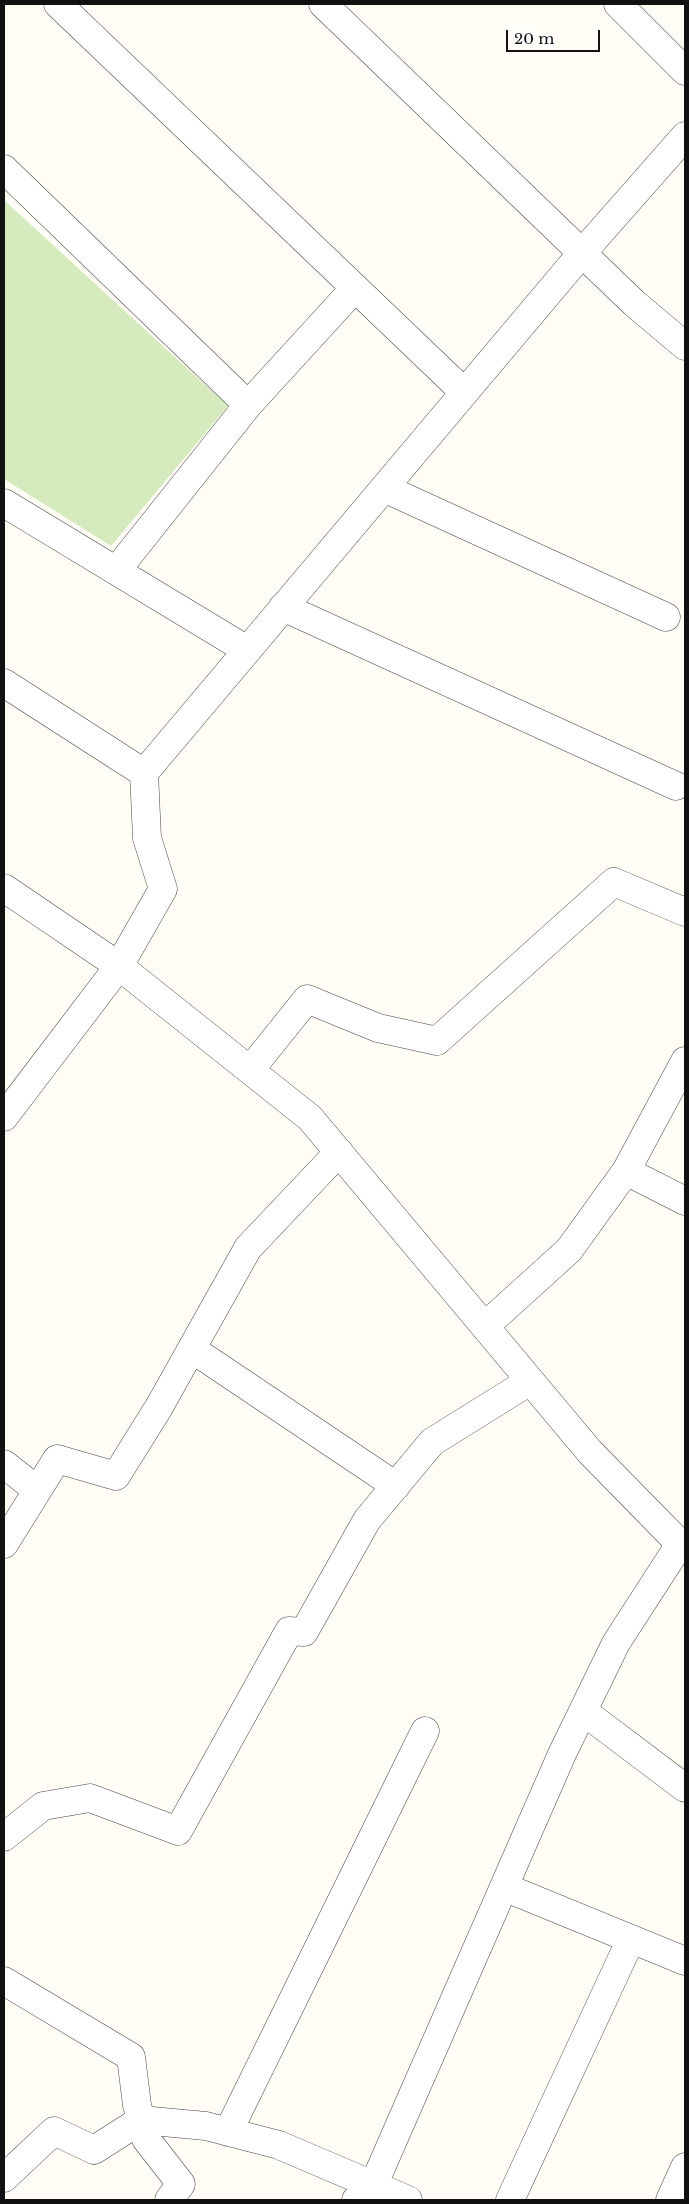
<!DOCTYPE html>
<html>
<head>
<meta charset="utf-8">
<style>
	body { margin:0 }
	#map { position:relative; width:689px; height:2204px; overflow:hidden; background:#fffdf5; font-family:"Libre Baskerville",serif }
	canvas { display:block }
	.frame { position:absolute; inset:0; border:5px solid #111; pointer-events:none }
	.scale { position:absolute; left:506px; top:30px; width:94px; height:22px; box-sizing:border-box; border:2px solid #111; border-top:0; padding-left:6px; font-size:15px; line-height:18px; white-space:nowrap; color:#111; -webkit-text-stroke:4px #fff; paint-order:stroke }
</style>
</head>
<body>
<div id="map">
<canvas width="689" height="2204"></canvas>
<div class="frame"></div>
<div class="scale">20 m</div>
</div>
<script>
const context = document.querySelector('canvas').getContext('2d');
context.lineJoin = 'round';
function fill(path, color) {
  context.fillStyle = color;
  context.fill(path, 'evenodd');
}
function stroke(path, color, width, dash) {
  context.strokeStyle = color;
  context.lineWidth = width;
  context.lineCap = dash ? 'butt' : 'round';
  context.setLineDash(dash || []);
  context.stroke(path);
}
const green = new Path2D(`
	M4 200 228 406 111 546 4 479Z`);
const minor = new Path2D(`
	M58 4 464 392
	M323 4 634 303 685 346
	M618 4 685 71
	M4 169 248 405
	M384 488 666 617
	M4 503 247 650
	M116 571 248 405 355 288
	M283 607 676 786
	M4 683 144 773
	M4 888 119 966 310 1118 590 1452 685 1549
	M250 1070 307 999 378 1028 437 1041 614 882 685 912
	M4 1117 119 966 163 889 147 838 144 773 582 253 685 136
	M626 1171 685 1201
	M485 1326 569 1250 626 1171 685 1061
	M192 1349 396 1486
	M4 1464 37 1490
	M4 1544 57 1459 116 1476 159 1407 248 1248 339 1152
	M583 1711 685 1788
	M4 1837 43 1806 90 1798 178 1831 289 1631 304 1632 367 1520 432 1442 530 1381
	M504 1887 685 1961
	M4 1981 131 2057 137 2105 146 2139 181 2184 169 2200
	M228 2132 425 1731
	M4 2178 54 2131 94 2150 141 2120 206 2126 279 2145 408 2200
	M356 2200 373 2186 562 1754 616 1643 680 1544
	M510 2200 631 1939
	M670 2200 685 2167`);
fill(green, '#d5ebbd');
stroke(minor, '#444', 29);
stroke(minor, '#fff', 28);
</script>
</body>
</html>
